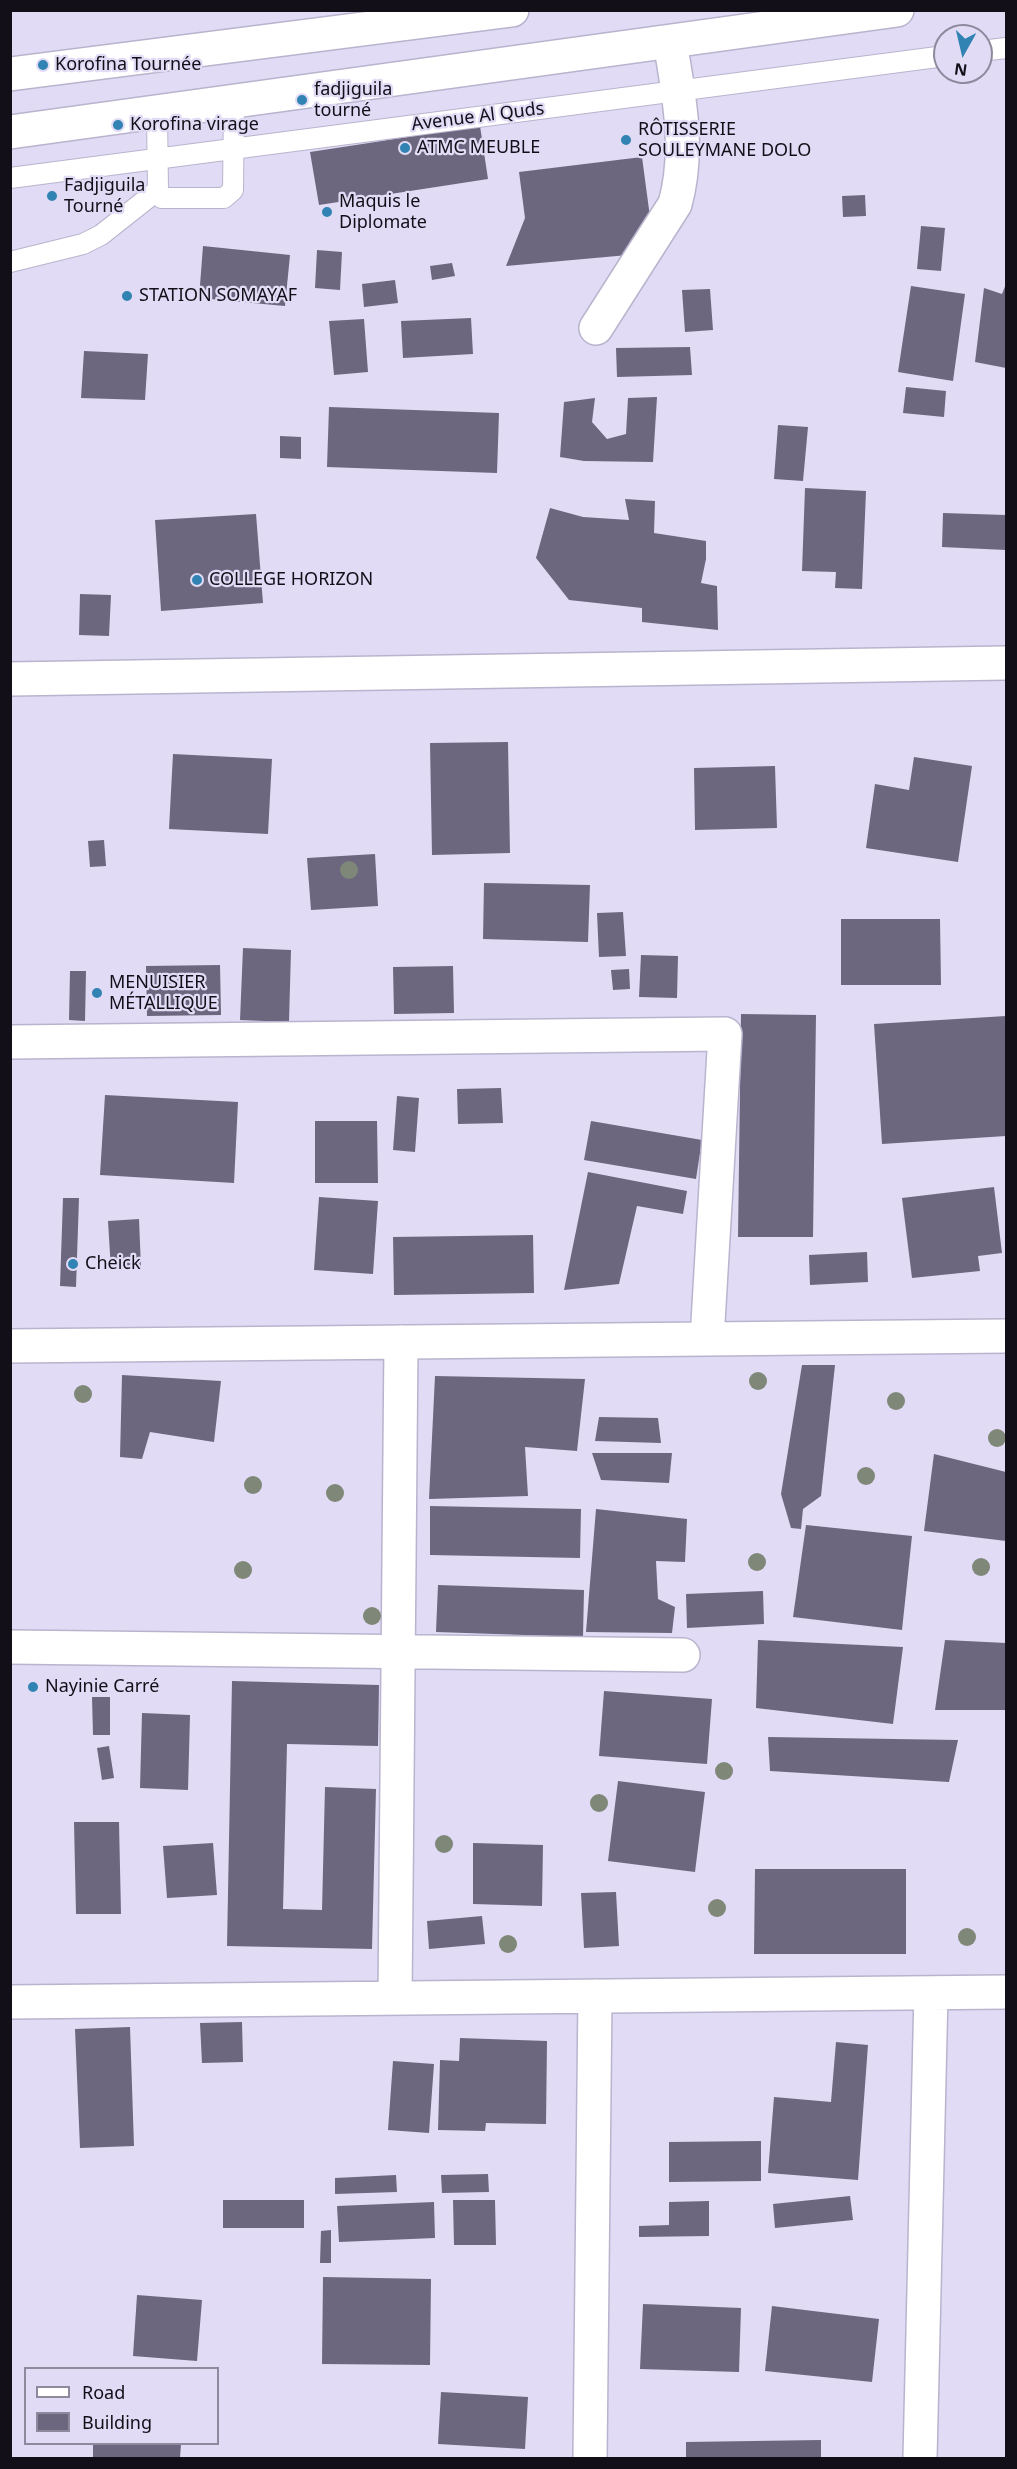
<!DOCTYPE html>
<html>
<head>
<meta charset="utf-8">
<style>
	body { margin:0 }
	#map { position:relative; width:1017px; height:2469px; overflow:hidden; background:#e1dbf5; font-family:"Noto Sans",sans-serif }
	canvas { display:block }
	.frame { position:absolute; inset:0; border:12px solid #120f18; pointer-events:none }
	.legend { position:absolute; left:24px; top:2367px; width:195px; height:78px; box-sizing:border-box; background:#e1dbf5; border:2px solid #8e899d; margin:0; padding:8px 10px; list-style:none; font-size:18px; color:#120f18 }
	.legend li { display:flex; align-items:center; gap:12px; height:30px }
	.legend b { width:30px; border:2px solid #8e899d }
	.north { position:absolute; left:933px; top:24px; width:60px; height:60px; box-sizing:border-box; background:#e1dbf5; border:2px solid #8e899d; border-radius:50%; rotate:188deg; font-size:16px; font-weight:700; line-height:24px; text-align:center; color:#120f18 }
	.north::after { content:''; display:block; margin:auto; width:21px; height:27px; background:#3083b3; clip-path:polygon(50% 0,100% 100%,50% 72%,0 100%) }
</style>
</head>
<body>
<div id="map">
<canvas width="1017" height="2469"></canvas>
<div class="frame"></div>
<ul class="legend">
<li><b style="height:8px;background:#fff"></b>Road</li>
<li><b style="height:16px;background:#6c677e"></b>Building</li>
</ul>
<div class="north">N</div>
</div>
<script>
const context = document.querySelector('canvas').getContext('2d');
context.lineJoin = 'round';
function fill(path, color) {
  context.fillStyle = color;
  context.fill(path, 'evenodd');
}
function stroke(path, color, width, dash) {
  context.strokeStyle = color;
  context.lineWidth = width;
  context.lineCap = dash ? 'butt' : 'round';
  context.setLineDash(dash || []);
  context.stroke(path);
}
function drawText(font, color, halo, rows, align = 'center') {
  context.font = font + ' "Noto Sans",sans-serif';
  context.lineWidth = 4.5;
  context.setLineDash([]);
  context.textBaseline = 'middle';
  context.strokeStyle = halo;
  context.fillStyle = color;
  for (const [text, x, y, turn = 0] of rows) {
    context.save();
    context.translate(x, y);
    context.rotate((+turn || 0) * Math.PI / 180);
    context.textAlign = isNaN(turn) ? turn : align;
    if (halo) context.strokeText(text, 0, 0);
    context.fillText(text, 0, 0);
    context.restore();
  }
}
const building = new Path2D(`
	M480 126 488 179 319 205 310 152Z
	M642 157 650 217 639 254 506 266 525 218 519 172Z
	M865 195 866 216 843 217 842 196Z
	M921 226 945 228 941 271 917 269Z
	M203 246 290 255 285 306 199 298Z
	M317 250 342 252 340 290 315 288Z
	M452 263 455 276 432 280 430 266Z
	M395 280 398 303 364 307 362 284Z
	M1006 284V368L975 362 984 288 1002 294Z
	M911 286 965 294 953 381 898 372Z
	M710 289 713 330 685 332 682 290Z
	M471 318 473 354 403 358 401 321Z
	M364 319 368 372 334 375 329 321Z
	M690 347 692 375 617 377 616 348Z
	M84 351 148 354 145 400 81 398Z
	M906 387 946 391 944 417 903 413Z
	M657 397 653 462 584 461 560 457 564 402 595 398 592 422 607 439 626 434 628 398Z
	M329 407 499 413 497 473 327 467Z
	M778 425 808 427 803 481 774 479Z
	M280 436 301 437V459L280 458Z
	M805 488 866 491 862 589 835 588 836 572 802 571Z
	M625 499 655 501 654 533 706 541V559L701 583 717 586 718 630 642 622V608L569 600 536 558 550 508 583 517 629 520Z
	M943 513 1006 515V550L942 547Z
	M256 514 263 603 161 611 155 520Z
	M80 594 111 595 109 636 79 635Z
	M508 742 510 853 432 855 430 743Z
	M173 754 272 759 268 834 169 829Z
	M914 757 972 766 958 862 866 848 875 784 909 790Z
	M775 766 777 828 695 830 694 768Z
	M104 840 106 866 90 867 88 841Z
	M375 854 378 906 311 910 307 858Z
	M484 883 590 885 588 942 483 939Z
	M623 912 626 956 599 957 597 913Z
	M841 919H940L941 985H841Z
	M243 948 291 950 289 1022 240 1020Z
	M641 955 678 956 677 998 639 997Z
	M220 965 221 1015 147 1016 146 966Z
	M453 966 454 1013 394 1014 393 967Z
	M629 969 630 989 613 990 611 970Z
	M70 971H86L85 1021 69 1020Z
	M741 1014 816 1015 813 1237H738Z
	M1006 1016V1136L882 1144 874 1024Z
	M501 1088 503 1123 458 1124 457 1089Z
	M105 1095 238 1102 234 1183 100 1175Z
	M397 1096 419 1098 415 1152 393 1150Z
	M315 1121H377L378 1183H315Z
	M591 1121 702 1140 696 1179 584 1160Z
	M588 1172 687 1191 683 1214 637 1206 619 1284 564 1290Z
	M994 1187 1002 1253 978 1256 980 1271 912 1278 902 1198Z
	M319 1197 378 1201 373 1274 314 1270Z
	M63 1198H79L76 1287 60 1286Z
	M139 1219 141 1268 111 1270 108 1221Z
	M533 1235 534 1293 394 1295 393 1237Z
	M867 1252 868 1282 810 1285 809 1255Z
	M802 1365H835L821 1496 803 1509 801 1529 791 1528 781 1494Z
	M122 1375 221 1381 214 1442 150 1432 142 1459 120 1457Z
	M435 1376 585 1379 577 1451 525 1447 528 1496 429 1499Z
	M599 1417 658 1418 661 1443 595 1441Z
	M592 1453H672L669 1483 601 1480Z
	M934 1454 1006 1472V1541L924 1531Z
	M430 1506 581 1509 580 1558 430 1555Z
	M596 1509 687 1519 685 1562 656 1561 658 1599 675 1607 672 1633 586 1632Z
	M806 1525 912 1536 902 1630 793 1617Z
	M438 1585 584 1590 583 1637 436 1632Z
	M763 1591 764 1624 687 1628 686 1594Z
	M758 1640 903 1647 893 1724 756 1708Z
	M945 1640 1006 1643V1710H935Z
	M232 1681 379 1685 378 1746 287 1744 283 1909 322 1910 325 1787 376 1789 372 1949 227 1946Z
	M604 1691 712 1699 707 1764 599 1756Z
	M92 1697H110V1735H93Z
	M142 1713 190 1715 188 1790 140 1788Z
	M768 1737 958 1740 949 1782 770 1771Z
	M109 1746 114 1778 102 1780 97 1748Z
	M618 1781 705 1792 695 1872 608 1861Z
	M74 1822H119L121 1914H76Z
	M213 1843 217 1895 167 1898 163 1846Z
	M473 1843 543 1845 542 1906 473 1904Z
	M755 1869H906V1954H754Z
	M616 1892 619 1946 584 1948 581 1893Z
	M482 1916 485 1944 429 1949 427 1921Z
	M242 2022 243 2062 202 2063 200 2023Z
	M130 2027 134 2146 80 2148 75 2029Z
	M460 2038 547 2041 546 2124 486 2123 485 2131 438 2130 440 2060 459 2061Z
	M836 2042 868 2045 858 2180 768 2173 774 2097 831 2102Z
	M393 2061 434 2064 429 2133 388 2130Z
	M761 2141V2181L669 2182V2142Z
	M488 2174 489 2192 442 2193 441 2175Z
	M396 2175 397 2192 335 2194V2178Z
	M850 2196 853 2220 775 2228 773 2204Z
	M223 2200H304V2228H223Z
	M453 2200H495L496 2245H454Z
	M709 2201V2236L639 2237V2226L669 2225V2202Z
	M434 2202 435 2238 339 2242 337 2206Z
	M331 2230V2263H320L321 2231Z
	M323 2277 431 2279 430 2365 322 2364Z
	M137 2295 202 2300 197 2361 133 2356Z
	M643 2304 741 2308 739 2372 640 2369Z
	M772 2306 879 2319 872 2382 765 2371Z
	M441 2392 528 2397 525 2449 438 2444Z
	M821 2440V2458H686V2442Z
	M93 2444H181L180 2458H93Z`);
const service = new Path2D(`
	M981 51 1006 48
	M157 112 158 190 162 198H224L233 190 234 101
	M10 178 945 56
	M10 262 83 244 101 235 158 190`);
const minor = new Path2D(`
	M596 328 675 204C690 151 679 95 670 42
	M10 679 1006 663
	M10 1042 725 1034 707 1339
	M10 1346 1006 1336
	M10 1647 683 1655
	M395 1998 401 1342
	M10 2002 1006 1992
	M590 2458 595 1996
	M920 2458 931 1993`);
const primary = new Path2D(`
	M10 74 512 10
	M10 132 897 10`);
const trees = [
	[349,870],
	[758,1381],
	[83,1394],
	[896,1401],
	[997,1438],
	[866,1476],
	[253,1485],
	[335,1493],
	[757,1562],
	[981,1567],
	[243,1570],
	[372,1616],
	[724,1771],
	[599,1803],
	[444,1844],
	[717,1908],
	[967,1937],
	[508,1944]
];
const markers = [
	[43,65,6,"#3083b3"],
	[302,100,6,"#3083b3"],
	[118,125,6,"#3083b3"],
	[626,140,6,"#3083b3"],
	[405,148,6,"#3083b3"],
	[52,196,6,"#3083b3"],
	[327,212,6,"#3083b3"],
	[127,296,6,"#3083b3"],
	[197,580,6,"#3083b3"],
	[97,993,6,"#3083b3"],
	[73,1264,6,"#3083b3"],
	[33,1687,6,"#3083b3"]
];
const poiNames = [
	["Korofina Tournée",55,65],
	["fadjiguila",314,90],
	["tourné",314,111],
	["Korofina virage",130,125],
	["RÔTISSERIE",638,130],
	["SOULEYMANE DOLO",638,151],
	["ATMC MEUBLE",417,148],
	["Fadjiguila",64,186],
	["Tourné",64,207],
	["Maquis le",339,202],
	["Diplomate",339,223],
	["STATION SOMAYAF",139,296],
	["COLLEGE HORIZON",209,580],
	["MENUISIER",109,983],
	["MÉTALLIQUE",109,1004],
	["Cheick",85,1264],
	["Nayinie Carré",45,1687]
];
const streetNames = [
	["Avenue Al Quds",478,117,-7]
];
fill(building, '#6c677e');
stroke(service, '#b9b4cd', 22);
stroke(minor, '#b9b4cd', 36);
stroke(primary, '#b9b4cd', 36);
stroke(service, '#fff', 20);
stroke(minor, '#fff', 33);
stroke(primary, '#fff', 33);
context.fillStyle = '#7e8778';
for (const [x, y] of trees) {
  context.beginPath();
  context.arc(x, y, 9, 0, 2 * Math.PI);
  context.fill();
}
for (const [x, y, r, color] of markers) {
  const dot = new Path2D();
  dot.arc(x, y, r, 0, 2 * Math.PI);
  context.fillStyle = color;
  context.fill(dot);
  stroke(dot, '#e1dbf5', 2);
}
drawText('18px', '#120f18', '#e1dbf5', poiNames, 'left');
drawText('18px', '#120f18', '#e1dbf5', streetNames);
</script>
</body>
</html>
